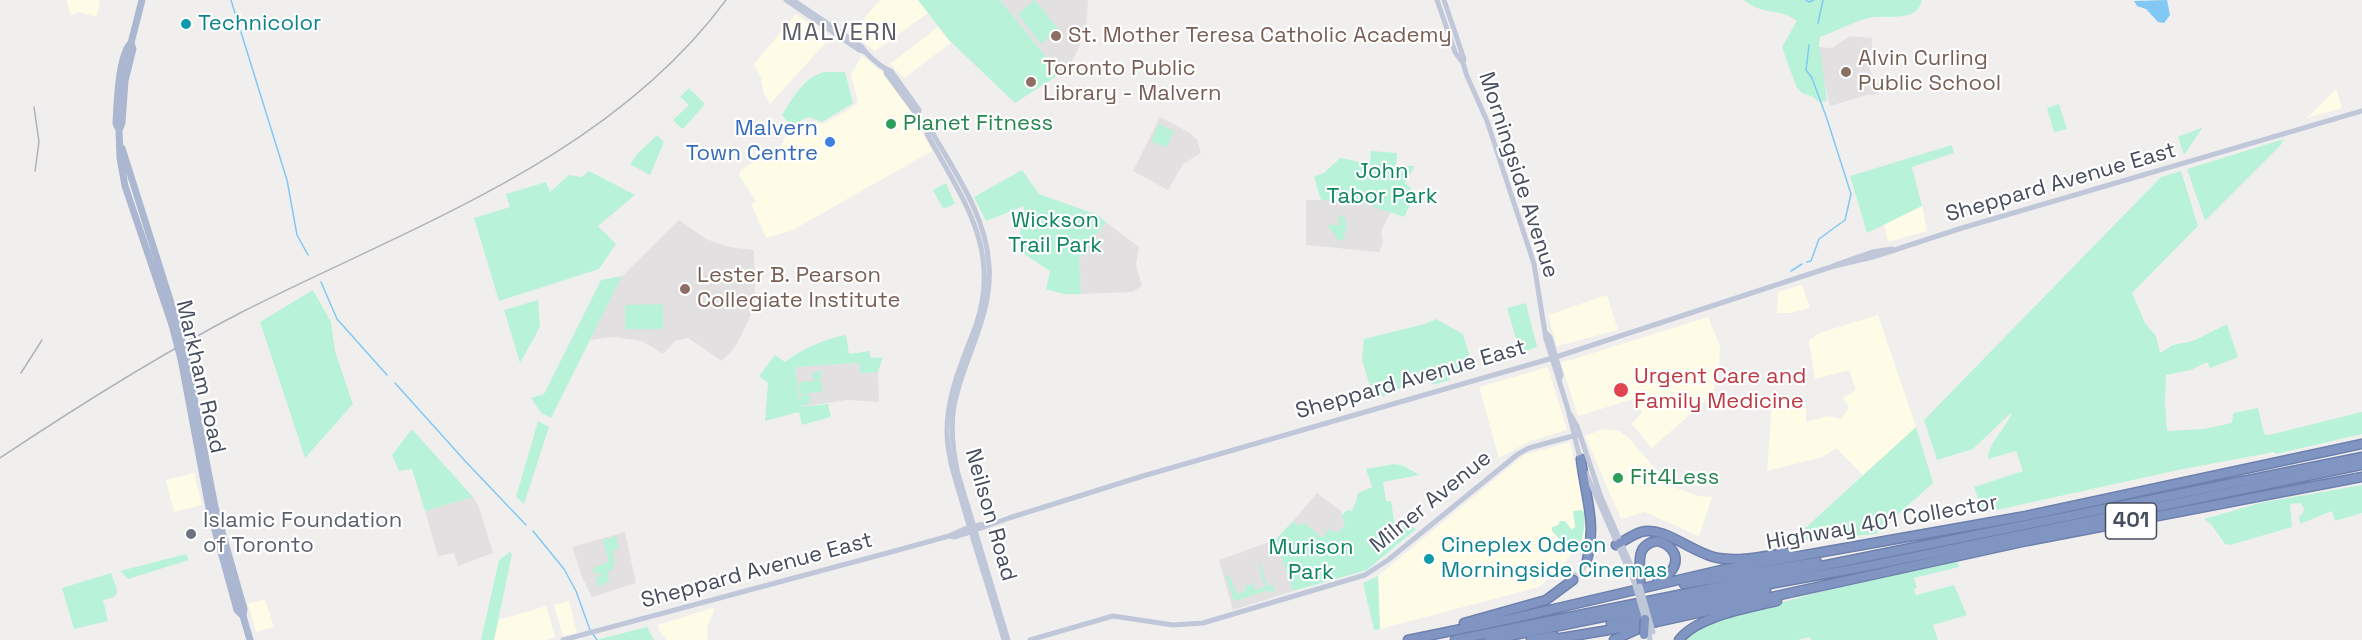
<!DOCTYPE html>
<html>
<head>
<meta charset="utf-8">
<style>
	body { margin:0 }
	canvas { display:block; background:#f1efee }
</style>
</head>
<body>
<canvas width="2362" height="640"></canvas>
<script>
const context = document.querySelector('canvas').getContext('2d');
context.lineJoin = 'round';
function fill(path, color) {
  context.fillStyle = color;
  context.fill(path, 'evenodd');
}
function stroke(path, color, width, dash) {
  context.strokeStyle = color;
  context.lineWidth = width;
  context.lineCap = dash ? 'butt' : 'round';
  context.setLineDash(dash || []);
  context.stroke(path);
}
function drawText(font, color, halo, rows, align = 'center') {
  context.font = font + ' "Space Grotesk",sans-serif';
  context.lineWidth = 4.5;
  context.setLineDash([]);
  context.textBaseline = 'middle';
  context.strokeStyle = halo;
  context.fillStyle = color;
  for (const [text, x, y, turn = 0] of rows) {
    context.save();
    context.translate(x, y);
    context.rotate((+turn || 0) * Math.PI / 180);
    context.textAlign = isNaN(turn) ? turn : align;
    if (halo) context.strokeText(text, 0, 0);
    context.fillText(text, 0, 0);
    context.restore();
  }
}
const commercial = new Path2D(`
	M66 0H98L100 4 96 17 79 12 71 15Z
	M880 0H918L928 13 875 51 851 33Z
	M796 14 830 38 770 104 764 94 761 78 754 64Z
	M938 27 951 43 904 78 890 64Z
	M862 56 886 75 913 114 932 151 791 231 766 238 751 204 756 201 739 175 741 170 782 145 786 133 809 121 823 124 845 112 858 102 851 74Z
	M2336 89 2342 108 2307 118Z
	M1922 206 1927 231 1888 242 1884 224Z
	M1802 285 1810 308 1791 313H1777L1778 292Z
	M1607 295 1618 330 1557 346 1548 315Z
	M1878 315 1916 427 1864 476 1836 448 1823 457 1767 471 1772 403 1806 404V422L1828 416 1841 419 1849 408 1843 398 1856 390 1849 370 1815 379 1809 341 1819 333Z
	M1708 317 1720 346 1719 369 1712 395 1652 448 1632 424 1642 412 1633 399 1578 416 1561 363Z
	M1548 367 1567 430 1530 441 1499 458 1479 387Z
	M1603 429 1619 431 1629 438 1662 477 1671 486 1698 496 1712 497 1699 536 1645 512 1621 519 1585 436Z
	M1570 442 1587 516 1585 539 1557 571 1539 587 1380 629 1378 576 1524 455Z
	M194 473 202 505 174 512 166 480Z
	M265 599 274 627 256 632 248 604Z
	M569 601 577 633 563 636 554 605Z
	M546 606 555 637 546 640H494L499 620Z
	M712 608 714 610 707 628 708 640H666L660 632 658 625Z`);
const education = new Path2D(`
	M1000 0H1088L1086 27 1080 45 1071 63 1060 74Z
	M1850 36 1872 38V49L1868 53 1867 60 1874 81 1880 85 1879 94 1867 95 1830 106 1821 66 1819 47 1832 48Z
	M1160 117 1190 133 1198 141 1201 153 1183 164 1168 190 1133 171Z
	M1306 200H1351L1391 211 1381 231 1383 243 1379 252 1306 245Z
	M679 220 706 239 729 247 754 250 755 300 749 320 735 347 722 361 688 338 675 341 663 354 642 341 614 337 590 340 622 276Z
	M1106 222 1139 247 1136 265 1142 286 1132 292 1081 294 1079 258Z
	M860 363V373L878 372 879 402 847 400 799 407 795 367Z
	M1317 493 1341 511 1345 525 1337 533 1323 538 1303 522 1300 526 1293 521Z
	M473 497 479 507 493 553 458 566 454 553 438 556 425 511Z
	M625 532 636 583 592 597 582 577 572 547Z
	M1275 540 1293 591 1233 610 1219 560Z`);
const green = new Path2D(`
	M918 0H1000L1060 74 1015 103 949 40Z
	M1035 0 1059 30 1041 44 1018 14Z
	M1744 0H1922C1920 7 1918 11 1911 14 1897 19 1882 15 1869 18 1852 22 1837 31 1820 37L1819 43 1827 100 1820 103 1813 97 1802 93 1796 86 1782 47 1797 21C1781 8 1763 16 1744 0Z
	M824 72H845L853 103 822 122 808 117 791 126 782 115C792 99 804 77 824 72Z
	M689 88 705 104 684 128H681L673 120 689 105 680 97Z
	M2059 104 2067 129 2054 132 2047 108Z
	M1159 124 1174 131 1166 148 1151 141Z
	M2203 127 2184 155 2178 137Z
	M657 135 664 142 650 175 630 164 637 154Z
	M2284 139 2280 146 2205 221 2187 169Z
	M1952 145 1954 153 1912 167 1922 206 1867 233 1850 176Z
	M1371 151 1397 153 1396 165 1415 166 1405 183 1416 193 1404 217 1360 202 1321 200 1314 177 1324 173 1340 158 1370 164Z
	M1022 170 1039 194 1098 215 1106 222 1079 258 1081 294H1064L1046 289 1050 271 1024 254 1025 246 1019 239 1024 206 986 221 974 197Z
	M589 171 635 195 598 226 616 244 599 269 499 301 474 218 510 207 506 194 546 182 550 192 569 175 582 177Z
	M2181 171 2198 226 2132 293 2145 323 2156 336 2160 353 2173 345 2193 341 2227 324 2238 357 2210 368 2207 362 2191 370 2166 375 2165 403 2167 431 2204 429 2232 423 2233 413 2258 408 2264 434 2269 435 2362 412V434L2276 454 2274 452 2178 470 1983 513 1974 487 2023 471 2016 451 1988 459C1989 441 2007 428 2012 412L1973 449 1937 460 1924 420 2161 177Z
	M946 183 955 204 945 208 942 207 933 190Z
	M1338 215 1345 217 1347 230 1345 231V238L1339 241 1327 225H1340Z
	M622 276 551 418 541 413 531 398 544 394 601 280Z
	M313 290 331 322 335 351 353 404 305 458 260 322Z
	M538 300 540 327 520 363 504 310Z
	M1526 303 1537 347 1520 353 1507 308Z
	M663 304V329H625V305Z
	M1436 319 1463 334 1473 367 1447 374 1450 380 1433 385 1431 379 1392 391 1383 397 1381 394 1373 396 1362 360 1364 339 1425 324Z
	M846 335 849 354 869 351 871 358 883 357 878 372 860 373 859 363 795 367 799 400 803 394H807L811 398 809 404 800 406 799 402 800 407 828 404 831 417 802 425 799 412 765 421 768 383 759 376 775 355 785 362C802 349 824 339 846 335Z
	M821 370V378L818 381H821L822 392 799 394V382L815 381 811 374Z
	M538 421 549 427 524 504 516 497Z
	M1916 427 1933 483 1876 534 1791 541Z
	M412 429 473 497 425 511 412 469 399 471 392 455Z
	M1395 464 1404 466 1419 475 1383 482 1386 501H1391L1395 527 1411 526 1416 529 1367 570 1293 591 1275 540 1293 521 1300 526 1303 522 1323 538 1329 529 1337 533 1345 525 1342 515 1347 510 1351 511 1356 502 1358 493 1372 487 1366 469Z
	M2362 485V513L2335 521 2332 511 2300 524 2299 517 2303 513 2304 508 2300 503 2290 504 2292 527 2230 545 2225 544 2211 524 2204 519 2260 503Z
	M1582 510 1585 514C1584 528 1585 543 1572 552L1552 531V527L1558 525 1560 521H1565L1572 530 1575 527 1573 511Z
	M616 536 619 548 612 551 615 563 613 564 614 567 608 572 609 583H602V585L598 587 596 578 601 576 600 573H594L593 568 609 562 603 540Z
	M510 552 512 554 494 640H481L499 560Z
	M186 554 189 560 128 579 120 571Z
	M1956 559 1959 567 1914 578 1917 588 1914 589 1916 595 1954 585 1967 615 1933 625 1938 640H1811L1810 637 1797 640H1682L1709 623 1826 590Z
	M1258 565H1261L1267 587 1273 584 1275 591 1271 592 1269 590 1234 601 1226 576 1229 575 1237 594 1246 591 1245 586 1253 584 1255 590 1265 587Z
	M111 573 116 586 117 593 114 597 103 600 108 621 74 629 62 588Z
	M1378 576 1380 629 1374 630 1363 583Z
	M647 627 654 640H596Z`);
const water = new Path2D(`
	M2167 0 2170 15 2164 23 2158 22 2146 9 2137 6 2134 1Z`);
const stream = new Path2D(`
	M231 0 287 180 297 235 308 255
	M1806 0 1809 2 1814 0
	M1818 23 1823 0
	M1807 262 1811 261 1819 239 1845 220 1851 194 1827 119 1812 78 1806 70 1809 45
	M1791 271 1802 264
	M321 282 337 319 387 375
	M395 383 466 462 526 525
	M533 531 564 569 576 591 590 630
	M593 634 597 640`);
const highwayTunnel = new Path2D(`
	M1573 580 1587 560`);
const secondary = new Path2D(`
	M786 0 859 50 865 52
	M793 0 861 46C867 55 881 68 891 71L919 110V116
	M1437 0 1455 52 1463 63
	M1444 0 1464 59 1463 63 1467 76 1487 121 1534 264 1546 339 1567 406 1581 462
	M886 70V73L928 130 927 134C962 198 1002 249 976 325 963 360 946 396 947 434 948 459 956 481 963 505 976 550 991 595 1004 640
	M928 130 932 132C956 174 986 216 989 265 993 316 963 358 954 406 950 430 953 452 958 474L1008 640
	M1835 265 1872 252 1892 249
	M1546 333 1550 337 1561 375 1559 380
	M1570 414 1577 426 1601 497 1638 581
	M1586 473 1634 582
	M949 536 954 537 967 533 1009 518 1143 476 1556 357 1834 266 1873 257 1962 228 2362 111
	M1649 634 1650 640
	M563 640 891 552 949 536 969 527 995 522
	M1030 640 1113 616 1173 625 1203 623 1365 575 1388 560 1518 454 1529 448 1580 434`);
const primary = new Path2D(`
	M142 0 131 43C118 55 117 106 116 123L119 130 120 158 125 186 172 325
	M119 130 122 123 125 81 133 49 131 43
	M122 148 177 322
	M186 356 215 507 244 609 243 616
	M181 359 209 508 237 610 243 616 250 640`);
const highway = new Path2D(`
	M1581 459C1585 497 1597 521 1587 560
	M1616 545C1624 541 1632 535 1641 532 1664 525 1693 554 1718 558 1742 562 1768 555 1792 552
	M1684 584 1817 562
	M1640 586C1642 568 1632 545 1657 541 1682 547 1681 572 1658 580
	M1464 623 1546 600 1573 580
	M1611 624 1766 590
	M1408 640 1515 618 1721 570 2026 516 2362 444
	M1455 640 2362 457
	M1490 640 1731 591 1869 566 2362 465
	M1531 640 1554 636
	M1549 640 1657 622 2027 541 2362 477
	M1614 640 1638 629
	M1679 640C1697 616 1749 608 1777 601`);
const rail = new Path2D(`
	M34 107 39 142 35 171
	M21 373 42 340
	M0 458C78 406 157 356 240 313 409 227 609 159 726 0`);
const secondaryBridge = new Path2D(`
	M1634 582 1649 634
	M1640 586 1653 632`);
const primaryBridge = new Path2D(`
	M177 322 186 356
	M172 325 181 359`);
const highwayBridge = new Path2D(`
	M1644 635 1645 619`);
const markers = [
	[186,24,6,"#0f9aa8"],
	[1056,36,6,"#8d6e63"],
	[1846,72,6,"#8d6e63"],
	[1031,82,6,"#8d6e63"],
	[891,124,6,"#2e9e5b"],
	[830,142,6,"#3f7fe0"],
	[685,289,6,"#8d6e63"],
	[1621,390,8,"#e0444e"],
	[1618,478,6,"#2e9e5b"],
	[191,534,6,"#6b7280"],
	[1429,559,6,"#0f9aa8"]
];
const shields = [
	[2131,521,51]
];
const shieldNames = [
	["401",2131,521]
];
const cultureNames = [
	["Technicolor",198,24],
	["Cineplex Odeon",1441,546],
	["Morningside Cinemas",1441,571]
];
const educationNames = [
	["St. Mother Teresa Catholic Academy",1068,36],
	["Alvin Curling",1858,59],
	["Public School",1858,84],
	["Toronto Public",1043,69],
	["Library - Malvern",1043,94],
	["Lester B. Pearson",697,276],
	["Collegiate Institute",697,301]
];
const leisureNames = [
	["Planet Fitness",903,124],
	["Fit4Less",1630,478]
];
const shopNames = [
	["Malvern",818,129],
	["Town Centre",818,154]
];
const parkNames = [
	["John",1382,172],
	["Tabor Park",1382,197],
	["Wickson",1055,221],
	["Trail Park",1055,246],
	["Murison",1311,548],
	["Park",1311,573]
];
const streetNames = [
	["Morningside Avenue",1518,175,72],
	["Sheppard Avenue East",2061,183,-16],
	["Markham Road",200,377,77],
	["Sheppard Avenue East",1411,380,-16],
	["Milner Avenue",1431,502,-39],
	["Neilson Road",990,515,74],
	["Highway 401 Collector",1882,523,-10],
	["Sheppard Avenue East",757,571,-15]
];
const healthNames = [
	["Urgent Care and",1634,377],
	["Family Medicine",1634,402]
];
const worshipNames = [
	["Islamic Foundation",203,521],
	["of Toronto",203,546]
];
const neighbourhoodNames = [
	["MALVERN",840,33]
];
fill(commercial, '#fefbe6');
fill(education, '#e2e0e0');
fill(green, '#b8f3d9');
fill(water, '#81c8f4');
stroke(stream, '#81c8f4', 1.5);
stroke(highwayTunnel, '#cfcfd1', 8, [8, 4]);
stroke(highway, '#6d80ae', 11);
stroke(secondary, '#bfc7d9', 5);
stroke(primary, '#abb7d0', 7);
stroke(highway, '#8195c2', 8);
stroke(rail, '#b0b2ba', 1.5);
stroke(highwayBridge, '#6d80ae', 11, []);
stroke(secondaryBridge, '#bfc7d9', 5);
stroke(primaryBridge, '#abb7d0', 7);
stroke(highwayBridge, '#8195c2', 8);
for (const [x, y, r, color] of markers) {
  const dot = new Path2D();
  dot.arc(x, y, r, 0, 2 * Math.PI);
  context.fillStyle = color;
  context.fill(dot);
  stroke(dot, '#fff', 2);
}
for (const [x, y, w] of shields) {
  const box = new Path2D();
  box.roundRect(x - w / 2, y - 18, w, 36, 4.5);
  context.fillStyle = '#fff';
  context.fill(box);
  stroke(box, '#454d5e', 1.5);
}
drawText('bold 21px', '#454d5e', null, shieldNames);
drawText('22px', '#0d838f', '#fff', cultureNames, 'left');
drawText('22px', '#785e54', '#fff', educationNames, 'left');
drawText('22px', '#27864d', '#fff', leisureNames, 'left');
drawText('22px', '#366cbe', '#fff', shopNames, 'right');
drawText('22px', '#0e865f', '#fff', parkNames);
drawText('22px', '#454d5e', '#fff', streetNames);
drawText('22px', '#be3a42', '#fff', healthNames, 'left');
drawText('22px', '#5b616d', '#fff', worshipNames, 'left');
context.letterSpacing = '1.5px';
drawText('24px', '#5a5d64', '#fff', neighbourhoodNames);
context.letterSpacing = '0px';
</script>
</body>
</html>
